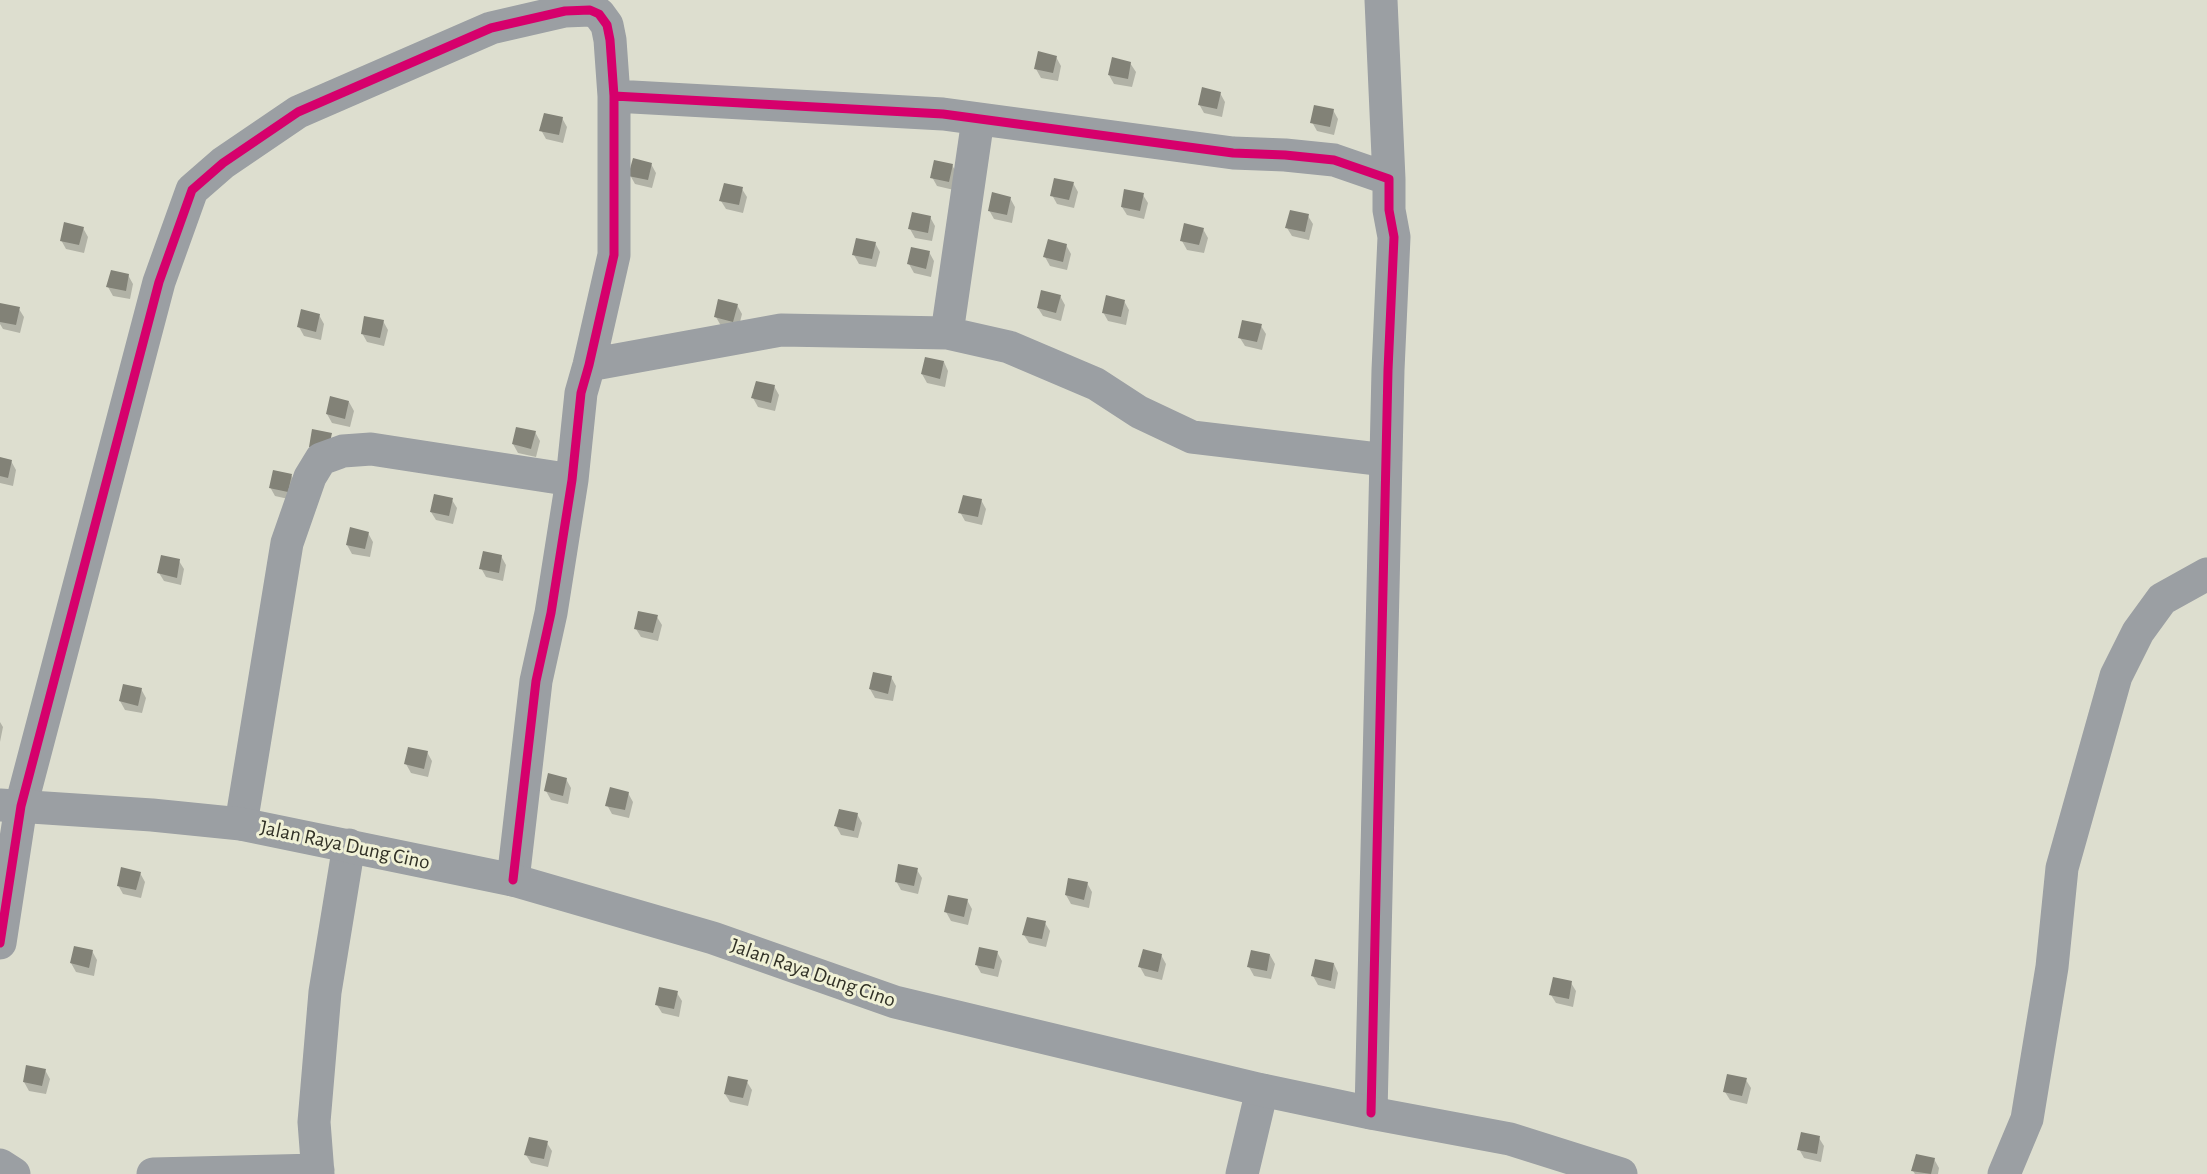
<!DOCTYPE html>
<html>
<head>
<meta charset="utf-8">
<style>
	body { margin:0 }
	canvas { display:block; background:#dddecf }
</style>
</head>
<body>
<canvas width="2207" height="1174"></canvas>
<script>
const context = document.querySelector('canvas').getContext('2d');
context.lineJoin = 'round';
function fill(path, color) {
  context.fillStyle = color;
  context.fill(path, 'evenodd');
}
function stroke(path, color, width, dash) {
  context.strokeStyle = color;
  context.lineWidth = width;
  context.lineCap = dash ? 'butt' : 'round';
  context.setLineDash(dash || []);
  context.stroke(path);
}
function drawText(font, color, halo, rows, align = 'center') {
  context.font = font + ' "Alegreya Sans",sans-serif';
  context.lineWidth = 6;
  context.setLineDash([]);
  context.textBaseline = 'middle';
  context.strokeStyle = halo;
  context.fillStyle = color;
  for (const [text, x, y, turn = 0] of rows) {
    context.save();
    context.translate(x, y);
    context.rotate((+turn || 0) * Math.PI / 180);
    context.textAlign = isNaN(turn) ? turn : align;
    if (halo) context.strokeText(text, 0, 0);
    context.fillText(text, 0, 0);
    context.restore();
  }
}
const shadow = new Path2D(`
	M1056 57 1061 66 1058 81 1041 78 1036 69Z
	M1130 63 1136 72 1132 87 1114 84 1109 75Z
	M1220 93 1225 102 1222 117 1204 113 1199 104Z
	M1333 110 1338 119 1334 135 1317 131 1312 122Z
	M562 118 567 127 563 143 546 139 541 130Z
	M651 164 656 173 652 188 635 184 630 175Z
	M952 165 957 174 954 190 937 186 932 177Z
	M1073 183 1078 192 1074 208 1057 204 1052 195Z
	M742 189 747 197 743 213 726 209 721 201Z
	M1143 195 1148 203 1144 219 1127 215 1122 207Z
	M1010 198 1015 207 1012 223 994 219 989 210Z
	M1308 216 1313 224 1309 240 1292 236 1287 228Z
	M930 217 935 226 932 241 915 238 910 229Z
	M83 228 88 237 84 253 66 249 61 240Z
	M1203 229 1208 238 1204 253 1187 250 1182 241Z
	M875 243 880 252 876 267 859 264 854 255Z
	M1066 245 1071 254 1067 270 1050 266 1045 257Z
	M929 252 934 261 931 277 914 273 909 264Z
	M128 275 133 284 130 299 113 296 108 287Z
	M1060 296 1065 305 1061 321 1043 316 1038 308Z
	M1124 301 1129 310 1126 325 1108 321 1103 312Z
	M737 305 742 314 738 330 721 326 716 317Z
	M19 309 24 317 20 333 3 329 0 324V311Z
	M319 315 324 324 321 340 304 336 299 327Z
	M383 321 388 330 384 346 367 342 362 333Z
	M1261 326 1266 334 1262 350 1245 346 1240 338Z
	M944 362 948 371 945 387 927 383 922 374Z
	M774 386 779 395 775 411 758 407 753 398Z
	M349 402 354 411 350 427 332 423 327 414Z
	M535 432 540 441 536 457 518 453 513 444Z
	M0 459 11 461 16 470 13 486 0 483Z
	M291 475 296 484 293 500 275 496 270 487Z
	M452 500 457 508 453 524 436 520 431 512Z
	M981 500 986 509 982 525 965 521 960 512Z
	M368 533 373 542 370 557 352 554 347 545Z
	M501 556 506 565 503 581 486 577 481 568Z
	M179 561 184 569 181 585 164 581 159 573Z
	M657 617 662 625 658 641 641 637 636 629Z
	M891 677 896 686 893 701 875 698 870 689Z
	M141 689 146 698 142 713 125 710 120 701Z
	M0 722 3 727 0 742Z
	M427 752 432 761 428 777 411 773 406 764Z
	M566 779 571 788 568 804 551 800 546 791Z
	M628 793 633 802 629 818 612 814 607 805Z
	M857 814 862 823 858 838 841 835 836 826Z
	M917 870 922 878 918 894 901 890 896 881Z
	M140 873 145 882 141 898 123 894 118 885Z
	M1087 883 1092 892 1089 908 1071 904 1066 895Z
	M967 900 972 909 968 925 951 921 946 912Z
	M1045 923 1050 931 1046 947 1029 943 1024 935Z
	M92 951 97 960 94 976 76 972 71 963Z
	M997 952 1002 961 998 977 981 973 976 964Z
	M1161 955 1166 964 1162 980 1145 976 1140 967Z
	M1270 955 1275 964 1271 979 1254 976 1249 967Z
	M1334 964 1338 973 1335 989 1318 985 1313 976Z
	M1571 983 1576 991 1573 1007 1556 1003 1551 995Z
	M677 993 682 1001 679 1017 662 1013 657 1005Z
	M45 1070 50 1079 46 1094 29 1091 24 1082Z
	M1746 1080 1751 1088 1747 1104 1730 1100 1725 1092Z
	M747 1082 752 1090 748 1106 730 1102 725 1094Z
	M1819 1138 1824 1146 1821 1162 1804 1158 1799 1149Z
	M547 1143 552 1151 548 1167 531 1163 526 1155Z
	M1934 1159 1939 1168 1938 1174H1915L1913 1171Z`);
const building = new Path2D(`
	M1038 51 1057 56 1053 73 1034 69Z
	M1112 57 1131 62 1128 79 1108 75Z
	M1202 87 1221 92 1217 109 1198 105Z
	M1314 105 1334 109 1330 127 1310 123Z
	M544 113 563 117 559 135 539 131Z
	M633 158 652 163 648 180 628 176Z
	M934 160 953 164 949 182 930 178Z
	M1054 178 1074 182 1069 200 1050 196Z
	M724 183 743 187 739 205 719 201Z
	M1124 189 1144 193 1140 211 1121 207Z
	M992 192 1011 197 1007 215 988 211Z
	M1290 210 1309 214 1305 232 1285 228Z
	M912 212 931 216 928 233 908 229Z
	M64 222 84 227 79 245 60 241Z
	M1184 223 1204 228 1199 245 1180 241Z
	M856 238 876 242 872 259 852 255Z
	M1048 239 1067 244 1063 262 1043 257Z
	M911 247 930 251 926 269 907 264Z
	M111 270 129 274 126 291 106 287Z
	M1041 290 1061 295 1056 313 1037 308Z
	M1106 295 1125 300 1121 317 1102 313Z
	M718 299 738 304 733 322 714 317Z
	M0 303 20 307 16 325 0 322Z
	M301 309 320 314 316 332 297 327Z
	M364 316 384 320 380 338 361 334Z
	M1242 320 1262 324 1257 342 1238 338Z
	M925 357 944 361 940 379 921 374Z
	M756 381 775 385 771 403 751 398Z
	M330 396 349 401 345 419 326 414Z
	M516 427 536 431 531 449 512 444Z
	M312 429 332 433 328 451 309 447Z
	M0 457 12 460 8 478 0 476Z
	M273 470 292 474 288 492 269 488Z
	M434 494 453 498 449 516 430 512Z
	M963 495 982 499 978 517 958 513Z
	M350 527 369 532 365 549 346 545Z
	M483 551 502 555 499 573 479 569Z
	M161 555 180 559 177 578 157 573Z
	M638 611 658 615 653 633 634 629Z
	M873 672 892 676 888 694 869 689Z
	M123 684 142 688 138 706 119 701Z
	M408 747 428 751 424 769 404 764Z
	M548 773 567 778 563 796 544 791Z
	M610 787 629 792 625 810 605 806Z
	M839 809 858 813 854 831 834 826Z
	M898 864 918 868 914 886 895 882Z
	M121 867 141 872 136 890 117 886Z
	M1068 878 1088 882 1084 900 1065 895Z
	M948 895 968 899 964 917 944 912Z
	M1027 917 1046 921 1042 939 1022 935Z
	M74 946 93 950 89 968 70 963Z
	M979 947 998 951 994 969 975 965Z
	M1143 949 1162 954 1158 972 1138 967Z
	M1251 950 1270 954 1267 971 1247 967Z
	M1315 959 1334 963 1331 981 1311 976Z
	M1553 977 1572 981 1569 999 1549 995Z
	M659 987 678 991 674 1009 655 1005Z
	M26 1065 46 1069 42 1086 23 1082Z
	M1727 1074 1747 1078 1742 1096 1723 1092Z
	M728 1076 748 1080 743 1098 724 1094Z
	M1801 1132 1820 1136 1817 1154 1797 1150Z
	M529 1137 548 1141 544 1159 524 1155Z
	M1916 1154 1935 1158 1931 1174 1911 1171Z`);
const minor = new Path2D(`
	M1381 0 1389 179
	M614 96 943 114 1233 153 1285 155 1334 160 1389 179V210L1394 237 1388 370 1371 1113
	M947 333 978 119
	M589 365 781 330 947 333 1009 347 1096 384 1139 412 1192 437 1386 460
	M241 824 287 543 310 477 321 459 343 451 371 449 572 480
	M0 943 21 806 159 282 192 190 223 163 298 112 491 28 565 11 590 10 599 14 607 25 610 40 614 96V255L589 365 581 393 572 480 551 613 536 681 513 880
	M0 1165 14 1174
	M153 1174 318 1170
	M318 1174 314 1122 325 992 349 845
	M1242 1174 1262 1090
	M2004 1174 2027 1119 2052 967 2062 868 2116 676 2138 632 2162 599 2207 574`);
const tertiary = new Path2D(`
	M0 805 152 815 241 824 513 880 713 938 895 1002 1262 1090 1371 1113 1510 1139 1621 1174`);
const cycleway = new Path2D(`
	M614 96 943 114 1233 153 1285 155 1334 160 1389 179V210L1394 237 1388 370 1371 1113
	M0 943 21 806 159 282 192 190 223 163 298 112 491 28 565 11 590 10 599 14 607 25 610 40 614 96V255L589 365 581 393 572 480 551 613 536 681 513 880`);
const streetNames = [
	["Jalan Raya Dung Cino",345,845,12],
	["Jalan Raya Dung Cino",813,973,19]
];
fill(shadow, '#0003');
fill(building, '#828277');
stroke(minor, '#9b9fa3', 33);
stroke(tertiary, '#9b9fa3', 33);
stroke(cycleway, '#d6006c', 9);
drawText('21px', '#313126', '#f0f1d6', streetNames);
</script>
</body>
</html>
